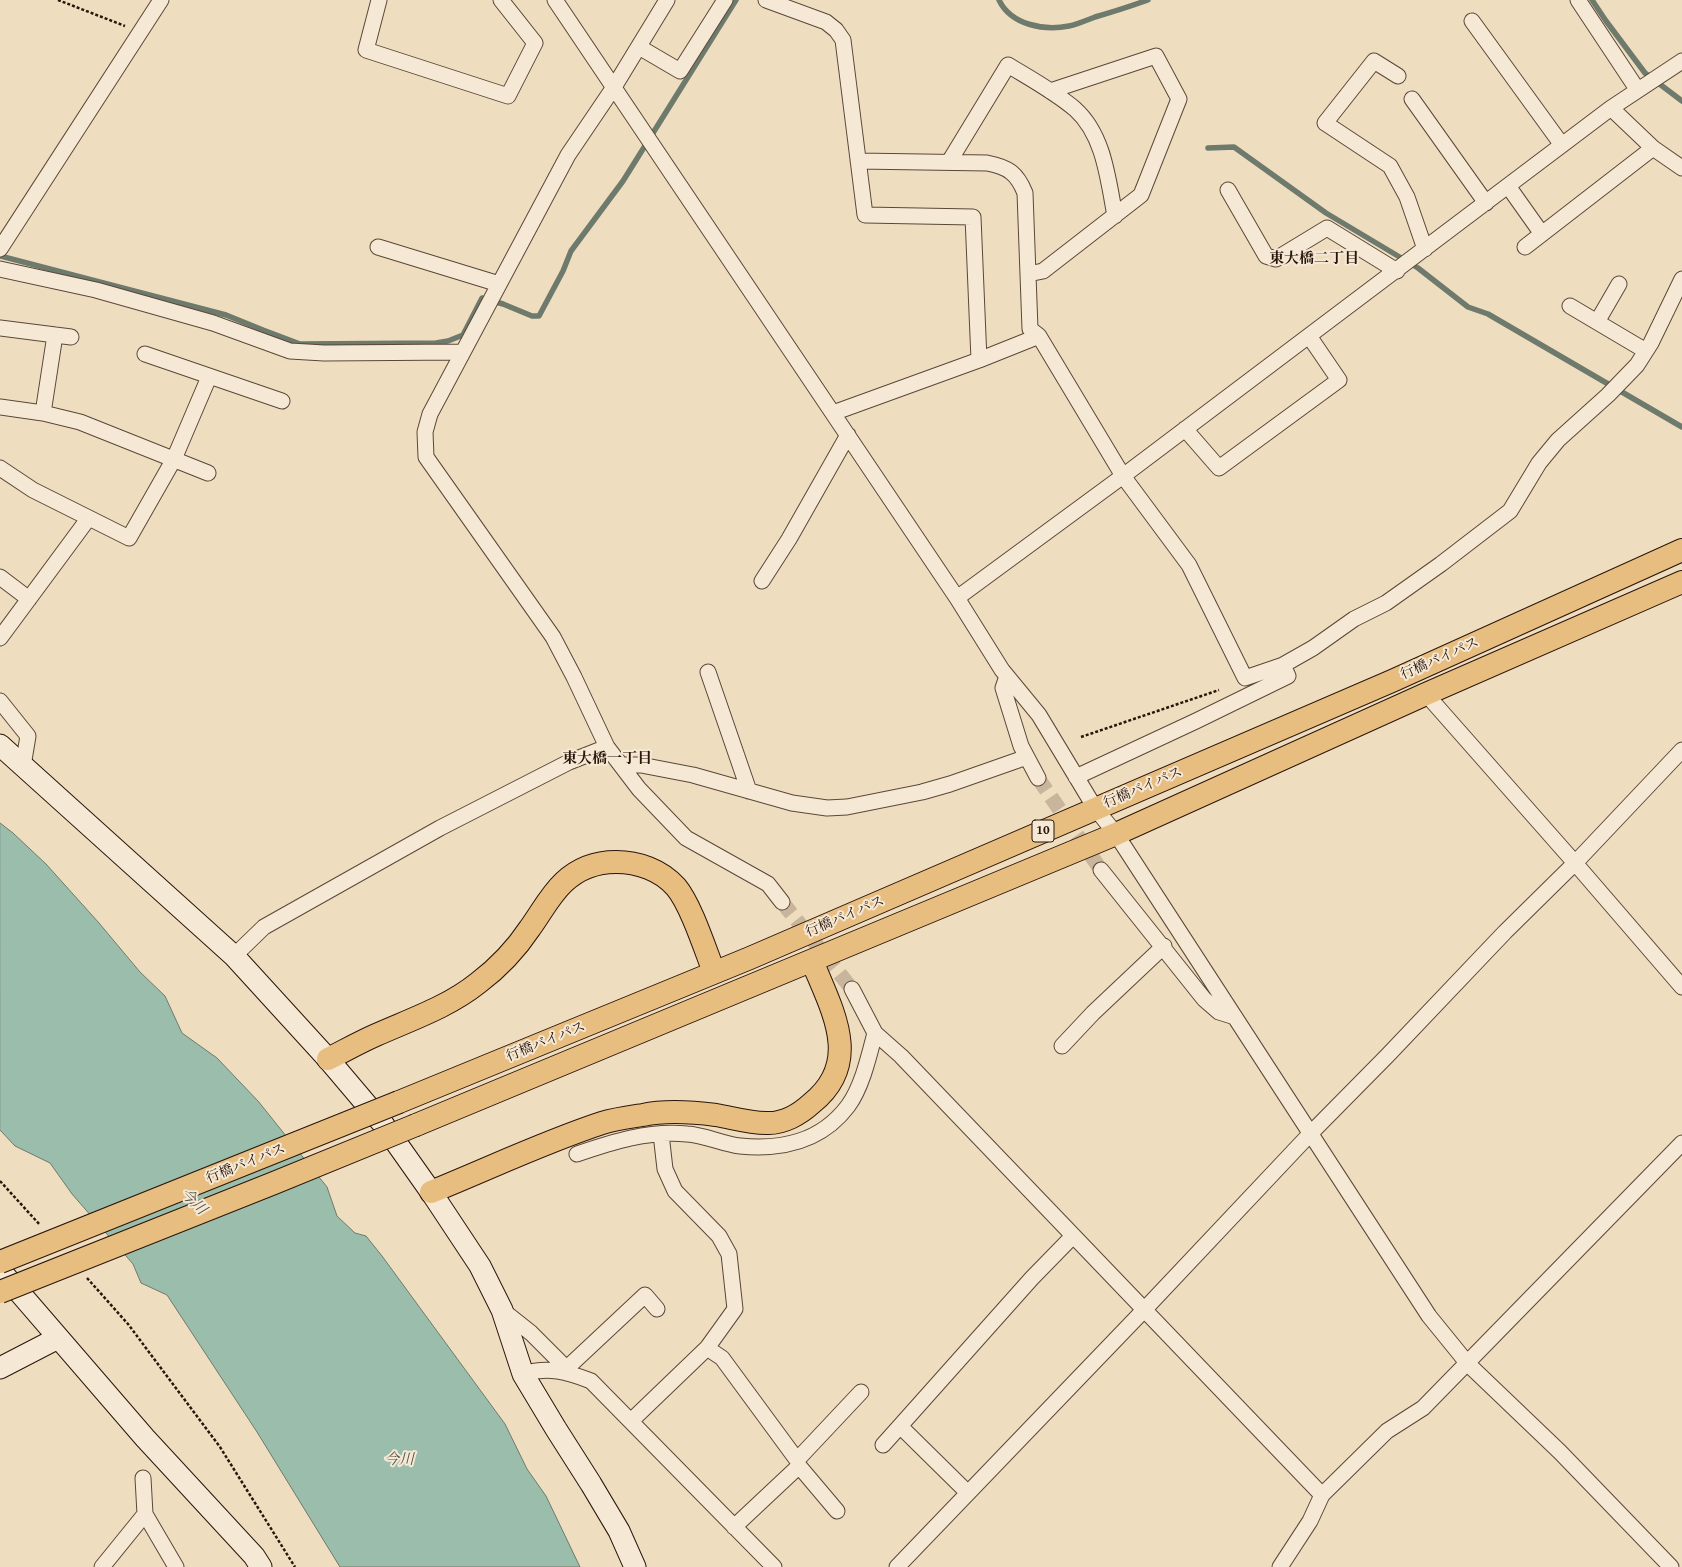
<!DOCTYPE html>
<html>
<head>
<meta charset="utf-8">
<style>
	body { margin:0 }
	canvas { display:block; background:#efddc0 }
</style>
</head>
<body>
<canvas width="1682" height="1567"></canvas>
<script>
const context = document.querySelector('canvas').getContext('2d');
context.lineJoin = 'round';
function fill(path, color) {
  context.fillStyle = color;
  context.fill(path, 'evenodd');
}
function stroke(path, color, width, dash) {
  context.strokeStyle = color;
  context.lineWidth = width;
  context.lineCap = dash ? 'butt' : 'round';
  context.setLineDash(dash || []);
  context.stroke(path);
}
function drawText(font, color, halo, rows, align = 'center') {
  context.font = font + ' "Gentium Book Plus","Noto Serif JP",serif';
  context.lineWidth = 4;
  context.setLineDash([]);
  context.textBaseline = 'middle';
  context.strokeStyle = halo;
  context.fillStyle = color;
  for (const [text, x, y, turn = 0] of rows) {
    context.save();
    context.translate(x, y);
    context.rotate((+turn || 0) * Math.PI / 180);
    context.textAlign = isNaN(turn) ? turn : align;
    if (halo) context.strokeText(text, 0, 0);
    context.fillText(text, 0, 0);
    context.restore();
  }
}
const water = new Path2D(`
	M0 823 13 833 46 864 99 923 140 972 165 996 182 1033 217 1058 258 1101 327 1187 337 1216 355 1233 366 1236 382 1256 505 1424 527 1469 546 1496 580 1567H340L257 1432 167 1295 141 1283 133 1264 72 1194 50 1163 15 1146 0 1130Z`);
const stream = new Path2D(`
	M999 0C1011 25 1044 31 1069 26 1078 24 1087 20 1095 17 1113 12 1131 6 1148 0
	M1592 0 1606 21 1645 73 1682 101
	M1208 148 1234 147 1326 213 1418 268 1468 307 1488 314 1682 427
	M0 256 226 315 263 330 300 344 436 343 448 341 463 335 482 298 503 304 532 316H539L563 271 571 251 623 181 736 0`);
const streetTunnel = new Path2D(`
	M1038 778 1101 870
	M782 902 852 989`);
const path = new Path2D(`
	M58 0 125 26
	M1081 737 1219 690
	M0 1181 40 1225
	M87 1278 128 1324 220 1447 295 1567`);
const street = new Path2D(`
	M379 0 366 50 508 96 535 43 501 0
	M555 0 957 598 1002 670 1039 715 1095 808 1116 834 1429 1316 1468 1364 1560 1452 1671 1567
	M667 0 614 87 568 155 430 414 425 432 426 457 553 637 574 677 607 747 639 789 686 838 768 884 782 902
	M766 0 826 22 836 30 843 40 865 215 973 217 979 360
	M1578 0 1637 89
	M1472 21 1562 145
	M639 47 680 71 725 0
	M1398 76 1374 61 1325 123 1390 166 1407 197 1425 249
	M1412 99 1486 203
	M1611 108 1653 148 1682 168
	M858 161 987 163C1008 167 1017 173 1025 193L1030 329 1039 336
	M949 162 1008 65C1031 79 1055 92 1075 109 1104 135 1108 179 1115 216
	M1508 186 1542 234
	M1228 190 1266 256 1276 259 1327 228 1397 271
	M378 247 499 284
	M1525 247 1653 148
	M0 249 161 0
	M0 269 96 290 213 323 290 351 324 353 462 352
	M1028 274 1043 271 1141 195 1179 99 1156 56 1050 91
	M1570 306 1646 351
	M1597 322 1619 284
	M0 328 71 337
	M145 354 282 401
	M0 407 43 413 80 422 208 473
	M43 413 55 335
	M833 413 979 360 1039 336 1123 476 1189 565 1245 678 1283 665 1313 648 1354 619 1386 603 1441 564 1510 511 1539 463 1558 440 1608 395 1637 365 1651 343 1682 279
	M1185 429 1219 468 1339 380 1309 336
	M0 468 33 490 129 538 174 459 209 377
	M0 577 29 599
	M762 581 789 539 848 435
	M957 598 1123 476 1611 108 1682 61
	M0 638 88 519
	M708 672 749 791
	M1007 676 1003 688 1021 746 1038 778
	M1426 694 1575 863 1682 987
	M0 701 28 736 23 766
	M621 765H641L693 775 792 803 827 808 847 807 922 792 950 784 1027 757
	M1076 777 1196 721 1288 676 1283 665
	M1101 870 1204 999 1219 1012 1235 1017
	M234 956 264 927 440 828 569 762 607 747
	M852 989 875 1033 901 1056 1322 1495
	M1062 1046 1093 1013 1164 946
	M661 1134 665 1169 675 1191 719 1236 729 1254 735 1309 707 1348
	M577 1154C612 1142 649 1130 687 1134 705 1135 722 1144 740 1146 782 1150 821 1142 848 1106 862 1087 869 1056 875 1033
	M502 1310 531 1333 571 1373
	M567 1368 645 1295 657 1309
	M523 1374C548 1366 568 1372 591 1381L774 1567
	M631 1421 707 1348 722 1358 797 1460
	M900 1426 1032 1278 1073 1236
	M883 1445 900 1426 968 1493
	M799 1466 797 1460 861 1392
	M143 1478 145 1514
	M734 1527 799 1466 837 1511
	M102 1567 145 1514 176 1567
	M897 1567 1144 1310 1310 1134 1387 1056 1505 932 1575 863 1682 750
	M1280 1567 1310 1521 1322 1495 1387 1431 1423 1408 1682 1143`);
const secondary = new Path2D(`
	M0 745 234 956 328 1059 383 1124 431 1192 480 1266 502 1310 523 1374 556 1429 591 1484 619 1531 635 1567
	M0 1270 145 1438 254 1556 261 1567
	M0 1368 58 1338`);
const highway = new Path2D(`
	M328 1059C344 1051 360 1042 376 1035 412 1019 448 1007 478 983 498 968 516 949 530 928 541 913 550 895 564 882 579 868 596 862 616 862 638 862 661 870 676 887 691 905 705 949 714 972
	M399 1102 750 958 1392 681 1682 550
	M416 1125 1116 834 1426 694 1682 582
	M431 1192C488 1169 544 1142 602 1123 615 1119 630 1117 643 1115 666 1110 692 1112 716 1115 733 1118 749 1123 766 1123 783 1124 800 1114 812 1103 863 1062 832 1010 812 961`);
const highwayBridge = new Path2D(`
	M0 1262 399 1102
	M0 1292 274 1183 416 1125`);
const shields = [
	[1043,831,22]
];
const shieldNames = [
	["10",1043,831]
];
const streetNames = [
	["行橋バイパス",1440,659,-24],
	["行橋バイパス",1143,788,-23],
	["行橋バイパス",845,917,-23],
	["行橋バイパス",546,1042,-22],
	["行橋バイパス",246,1164,-22]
];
const neighbourhoodNames = [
	["東大橋二丁目",1314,259],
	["東大橋一丁目",607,759]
];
const waterNames = [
	["今川",193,1202,45],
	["今川",399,1460]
];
fill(water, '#9bbdac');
stroke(water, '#6e7a6b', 1);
stroke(stream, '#6e7a6b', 5.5);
stroke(streetTunnel, '#c8b59c', 15, [15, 8]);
stroke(street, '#5b4738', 17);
stroke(secondary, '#2a150a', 23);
stroke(highway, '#2a150a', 24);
stroke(path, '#2a150a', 2.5, [3, 2]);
stroke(street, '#f5e9d6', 15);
stroke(secondary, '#f5e9d6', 21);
stroke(highway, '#e8be80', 22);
stroke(highwayBridge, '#2a150a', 24, []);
stroke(highwayBridge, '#e8be80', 22);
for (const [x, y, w] of shields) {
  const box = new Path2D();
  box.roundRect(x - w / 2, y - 11, w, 22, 3);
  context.fillStyle = '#f5e9d6';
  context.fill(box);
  stroke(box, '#2a150a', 1);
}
drawText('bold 13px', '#2a150a', null, shieldNames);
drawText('14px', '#2a150a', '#f5e9d6', streetNames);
drawText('bold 15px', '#2a150a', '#f5e9d6', neighbourhoodNames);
drawText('italic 15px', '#525043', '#f5e9d6', waterNames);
</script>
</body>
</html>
